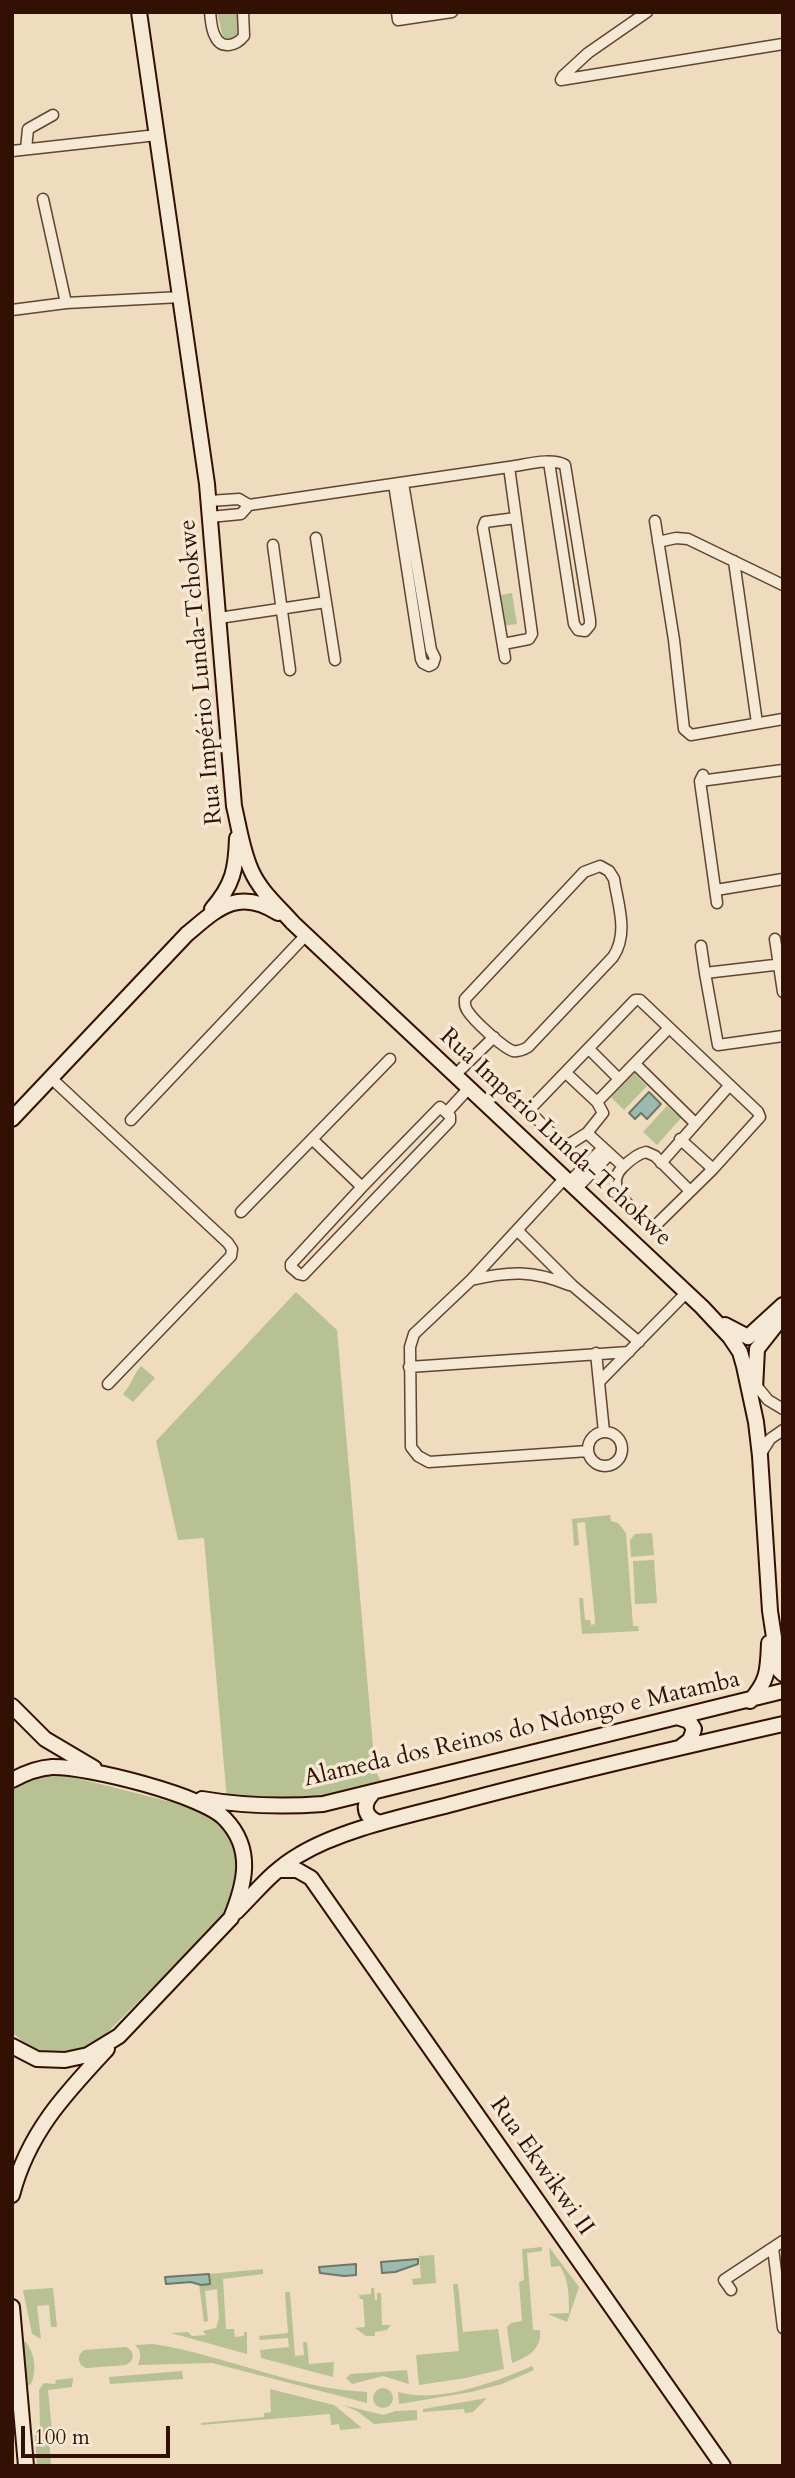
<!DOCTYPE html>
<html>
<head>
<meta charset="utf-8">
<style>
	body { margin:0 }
	#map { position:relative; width:795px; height:2478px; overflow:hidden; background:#efdbbd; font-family:Cardo,serif }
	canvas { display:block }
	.frame { position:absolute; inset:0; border:14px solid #321104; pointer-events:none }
	.scale { position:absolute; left:21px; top:2426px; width:149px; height:32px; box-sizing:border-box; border:4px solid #321104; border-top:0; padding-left:9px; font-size:21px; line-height:24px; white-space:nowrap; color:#321104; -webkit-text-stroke:5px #f5e8d4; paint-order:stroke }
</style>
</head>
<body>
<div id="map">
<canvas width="795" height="2478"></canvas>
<div class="frame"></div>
<div class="scale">100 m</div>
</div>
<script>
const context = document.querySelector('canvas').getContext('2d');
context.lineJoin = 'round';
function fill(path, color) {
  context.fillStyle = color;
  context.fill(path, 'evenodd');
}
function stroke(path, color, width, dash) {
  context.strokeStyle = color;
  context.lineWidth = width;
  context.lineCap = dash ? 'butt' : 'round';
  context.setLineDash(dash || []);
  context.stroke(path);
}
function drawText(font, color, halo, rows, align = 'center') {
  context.font = font + ' Cardo,serif';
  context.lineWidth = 7;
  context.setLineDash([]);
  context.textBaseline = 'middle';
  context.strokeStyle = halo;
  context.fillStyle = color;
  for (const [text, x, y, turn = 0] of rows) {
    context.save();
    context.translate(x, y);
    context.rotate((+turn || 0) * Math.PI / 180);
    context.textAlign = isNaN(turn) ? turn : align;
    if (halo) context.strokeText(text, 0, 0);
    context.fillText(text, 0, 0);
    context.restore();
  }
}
const green = new Path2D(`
	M217 12H238L239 35 232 40 223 37Z
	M512 593 517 624 501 626 496 596Z
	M634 1073 647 1086 624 1110 611 1097Z
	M667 1106 681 1118 657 1145 643 1132Z
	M296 1292 337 1330 375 1770 381 1781 380 1787 318 1800H227L204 1538 178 1540 156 1441Z
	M141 1366 155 1378 133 1402 123 1394C132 1384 133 1375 141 1366Z
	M610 1515 611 1521 618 1523 626 1533 633 1626H638L639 1631 582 1634 579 1598H583L585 1620H590L591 1625 595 1624V1620L585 1522 577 1523 579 1545 574 1546 572 1519Z
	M652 1533 654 1555 631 1557 630 1540 635 1534Z
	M654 1560 657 1603 635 1604 633 1561Z
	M46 1774 72 1777 203 1810 227 1829 238 1852 237 1882 226 1913 104 2036C98 2041 92 2046 85 2049 61 2061 30 2051 12 2032V1790L24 1783Z
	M542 2247V2251L527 2253 533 2330H540C542 2349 528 2357 512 2363L507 2327 511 2323 522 2321 519 2282 524 2280 522 2249Z
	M549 2247 579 2287 567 2322 548 2314 569 2313C569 2297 569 2280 560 2266L551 2267Z
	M434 2255 436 2283 413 2285 412 2279 421 2278 419 2256Z
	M263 2269V2274L223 2279 226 2329H234L235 2337 244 2336V2332H247V2354L171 2333 188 2332 192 2336 206 2335 203 2331 216 2328 219 2318 217 2289 205 2291 208 2321 204 2322 199 2284H210L209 2274Z
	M453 2284H458L463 2332 498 2329 504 2369 466 2378 419 2385 416 2355 459 2351Z
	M53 2288 57 2327H51L49 2305 37 2306 41 2339 32 2334 23 2290Z
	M371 2288H374L375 2300H377V2293H381L382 2325H391L387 2330 375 2332V2336H366L355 2328 365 2327 363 2299H360L359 2295 371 2294Z
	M285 2292H290L295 2356 304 2355 303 2342H307L309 2364 334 2362 333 2377 261 2358 260 2350 289 2347 288 2338 260 2340 259 2336 288 2333Z
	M25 2341C35 2353 37 2370 31 2384L26 2387 23 2344Z
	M153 2344C225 2355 294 2389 367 2392V2403L212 2363 138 2365C141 2356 142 2352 135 2345Z
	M126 2347C135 2351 135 2360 126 2365L87 2368C78 2366 76 2356 84 2350Z
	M532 2366 534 2370 502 2384 471 2392 399 2404 398 2392C438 2404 496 2382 532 2366Z
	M407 2370 409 2384 383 2376 352 2384 346 2378 351 2374Z
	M182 2371 183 2379 110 2384 109 2377Z
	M73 2378 72 2387 48 2390 52 2431H58V2436L49 2437 51 2466H37L35 2436 40 2426 39 2390 44 2383 55 2384 56 2380Z
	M373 2398a10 10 0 1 1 20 0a10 10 0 1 1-20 0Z
	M270 2389 334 2405 362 2428 340 2430 339 2424 331 2425 330 2414 201 2425V2423L264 2417V2413L271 2412Z
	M487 2398 473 2412 465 2413 464 2409 423 2412V2409Z
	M343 2405 383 2415 396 2411 417 2410V2420L374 2424 357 2411Z`);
const water = new Path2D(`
	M649 1092 661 1104 647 1119 641 1113 635 1119 629 1113Z
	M418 2259V2264L395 2272 382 2273 381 2262Z
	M356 2264V2275L344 2276 320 2273 319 2267Z
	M209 2274 210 2284 201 2285 191 2282 166 2284 165 2277Z`);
const street = new Path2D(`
	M210 12C211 20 211 29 215 36 221 50 236 46 244 36L243 12
	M397 12 398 20 452 12
	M561 80 783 44
	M561 80 563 76 588 53 647 12
	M26 149 28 129 53 115
	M12 151 157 135
	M43 199 66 303
	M12 310 66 303 181 297
	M394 484 421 659 423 663 429 666 433 664 435 658 431 650 403 483
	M209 501 239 499 249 505
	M210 517 241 514 249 505 509 467C525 465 551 457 565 465L590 620V625L585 631 578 630 574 624 549 462
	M655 521 674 640 684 729 691 735 783 719
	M316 538 335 660
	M658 542 676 538 688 539 783 585
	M273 545 290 670
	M734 561 757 723
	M219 618 326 602
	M503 644 529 639 532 634 509 467
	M505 658 483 528 485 522 516 518
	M703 775 700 781 717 903
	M700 781 783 770
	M600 866 609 871 614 879C618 905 629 933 613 957L528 1047C523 1050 519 1052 513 1051 502 1047 473 1020 467 1010 464 1005 465 1004 465 999L584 872Z
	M716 890 783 879
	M775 939 783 992
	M701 946 705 973 783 964
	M705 973 718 1045 783 1036
	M589 1049 619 1079
	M635 1064 695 1123
	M566 1073 597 1102 603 1113 587 1133 568 1145 561 1143 531 1113V1108L635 1000H640L758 1112 760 1117 713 1169 656 1225 649 1224C634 1209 601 1188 623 1167 630 1160 637 1154 646 1152L655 1156 690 1191
	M455 1075 494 1037
	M51 1078 228 1243 232 1249 231 1256 108 1384
	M597 1102 669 1028
	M440 1107 450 1116V1121L303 1275 299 1274 291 1267V1264L362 1187Z
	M447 1112 469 1088
	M131 1120 306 935
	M587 1133 623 1166
	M312 1139 362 1187
	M680 1139 713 1169
	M661 1163 729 1086
	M565 1178 471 1280 414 1334 410 1347 411 1447 418 1456 429 1462 588 1451
	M569 1182 603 1148
	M576 1189 610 1154
	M241 1212 390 1059
	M517 1230 573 1286 639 1342
	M471 1280C509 1271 533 1270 569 1285
	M596 1353 604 1432
	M409 1367 629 1352
	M600 1381 687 1292
	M755 1384 768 1400 783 1409
	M588 1449a17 17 0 1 1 34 0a17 17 0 1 1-34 0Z
	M760 1455 770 1439 783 1430
	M773 2248 783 2328
	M731 2290 724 2280 783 2241`);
const secondary = new Path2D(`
	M139 12 207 484 234 806C239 827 242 850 251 870 260 891 278 906 293 923L702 1307 730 1337 740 1352 744 1366 756 1422 760 1456 770 1611 779 1670 783 1674
	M212 909C233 885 236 869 237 838
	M12 1119 187 934C217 909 238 887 278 913
	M725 1325 748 1337 783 1305
	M755 1389 757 1349 783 1316
	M750 1701C768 1681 768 1670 769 1643
	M12 1706 45 1739 94 1768
	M677 1717 689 1721 694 1729 690 1740 682 1746
	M12 1780C25 1773 37 1768 52 1767 86 1766 203 1795 225 1819 254 1849 245 1884 231 1918L119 2036 88 2055 65 2060 37 2059 12 2046
	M372 1794C361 1806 365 1818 380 1823
	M202 1799C243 1806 282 1807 323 1804L783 1691
	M278 1870H297L311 1878 723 2466
	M236 1912C256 1892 274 1869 299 1855 342 1829 407 1816 456 1803 564 1774 673 1749 783 1724
	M12 2195C28 2133 65 2094 107 2049
	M12 2307 26 2466`);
const streetNames = [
	["Rua Império Lunda-Tchokwe",202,672,-95],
	["Rua Império Lunda-Tchokwe",555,1138,43],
	["Alameda dos Reinos do Ndongo e Matamba",522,1730,-13],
	["Rua Ekwikwi II",541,2167,55]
];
fill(green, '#b7c193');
fill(water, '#9abbad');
stroke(water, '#707769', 2);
stroke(street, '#614432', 13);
stroke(secondary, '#321104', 18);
stroke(street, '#f5e8d4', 10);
stroke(secondary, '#f5e8d4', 14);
drawText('24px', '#321104', '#f5e8d4', streetNames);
</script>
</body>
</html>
